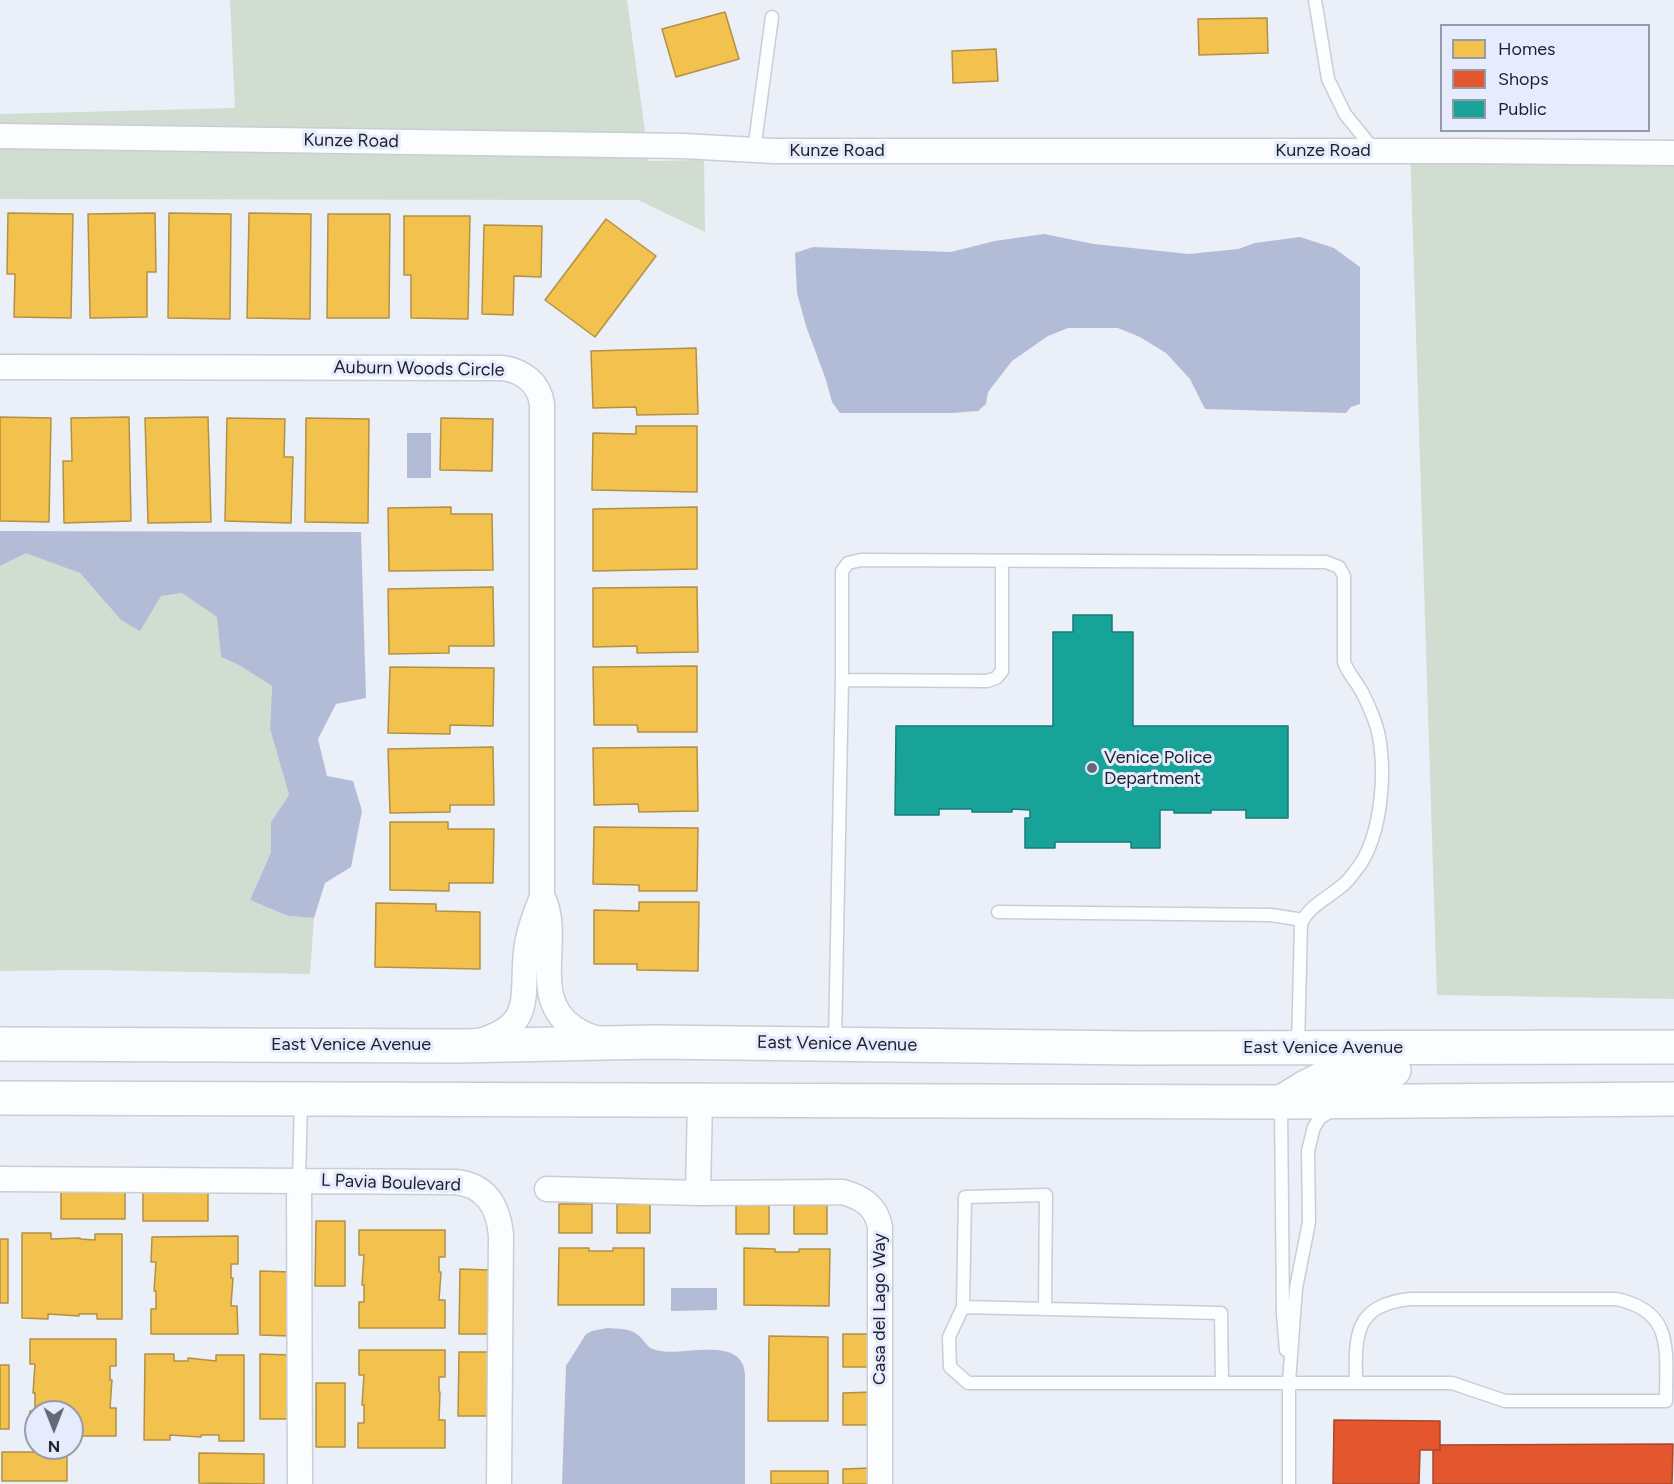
<!DOCTYPE html>
<html>
<head>
<meta charset="utf-8">
<style>
	body { margin:0 }
	#map { position:relative; width:1674px; height:1484px; overflow:hidden; background:#ebeff8; font-family:Figtree,sans-serif }
	canvas { display:block }
	.legend { position:absolute; left:1440px; top:24px; width:210px; height:108px; box-sizing:border-box; background:#e6ecfd; border:2px solid #969ba9; margin:0; padding:8px 10px; list-style:none; font-size:18px; color:#1d212b }
	.legend li { display:flex; align-items:center; gap:12px; height:30px }
	.legend b { width:30px; border:2px solid #969ba9 }
	.north { position:absolute; left:24px; top:1400px; width:60px; height:60px; box-sizing:border-box; background:#e6ecfd; border:2px solid #969ba9; border-radius:50%; rotate:180deg; font-size:16px; font-weight:700; line-height:24px; text-align:center; color:#1d212b }
	.north::after { content:''; display:block; margin:auto; width:21px; height:27px; background:#656973; clip-path:polygon(50% 0,100% 100%,50% 72%,0 100%) }
</style>
</head>
<body>
<div id="map">
<canvas width="1674" height="1484"></canvas>
<ul class="legend">
<li><b style="height:16px;background:#f2c14e"></b>Homes</li>
<li><b style="height:16px;background:#e4572e"></b>Shops</li>
<li><b style="height:16px;background:#17a398"></b>Public</li>
</ul>
<div class="north">N</div>
</div>
<script>
const context = document.querySelector('canvas').getContext('2d');
context.lineJoin = 'round';
function fill(path, color) {
  context.fillStyle = color;
  context.fill(path, 'evenodd');
}
function stroke(path, color, width, dash) {
  context.strokeStyle = color;
  context.lineWidth = width;
  context.lineCap = dash ? 'butt' : 'round';
  context.setLineDash(dash || []);
  context.stroke(path);
}
function drawText(font, color, halo, rows, align = 'center') {
  context.font = font + ' Figtree,sans-serif';
  context.lineWidth = 6;
  context.setLineDash([]);
  context.textBaseline = 'middle';
  context.strokeStyle = halo;
  context.fillStyle = color;
  for (const [text, x, y, turn = 0] of rows) {
    context.save();
    context.translate(x, y);
    context.rotate((+turn || 0) * Math.PI / 180);
    context.textAlign = isNaN(turn) ? turn : align;
    if (halo) context.strokeText(text, 0, 0);
    context.fillText(text, 0, 0);
    context.restore();
  }
}
const green = new Path2D(`
	M230 0H627L649 161 704 160 705 232 638 200 0 199V114L235 108Z
	M1674 142V999L1437 995 1410 145Z
	M26 552 80 573 121 620 161 596 182 593 218 617 221 657 239 665 272 686 270 729 289 795 271 822V852L250 900 288 916 314 918 310 974 90 970 0 971V566Z`);
const water = new Path2D(`
	M1044 234 1094 244 1189 254 1238 249 1255 243 1300 237 1334 248 1360 267V404L1351 407 1346 413 1205 409 1190 379 1166 353 1140 337 1118 328H1068L1048 336 1012 361 988 392 986 404 978 411 952 413H840L832 402 826 380 806 326 797 293 795 253 813 247 951 252 995 241Z
	M407 433H431V478H407Z
	M0 531 361 532 366 698 336 704 318 739 327 776 353 781 362 811 351 867 325 883 314 918 288 916 250 900 271 852V822L289 795 270 729 272 686 239 665 221 657 217 617 182 593 161 596 140 631 121 620 80 573 26 553 0 566Z
	M671 1288H717V1310L671 1311Z
	M607 1328C618 1329 630 1328 638 1335 645 1341 647 1348 656 1350 681 1358 743 1333 745 1375V1484H562L566 1366 586 1334 592 1331Z`);
const homes = new Path2D(`
	M725 12 739 59 676 77 662 29Z
	M1267 18 1268 53 1199 55 1198 19Z
	M996 49 998 81 953 83 952 51Z
	M8 213 73 214 71 318 14 317 15 274H7Z
	M155 213 156 272H147V317L90 318 88 214Z
	M169 213 231 214 230 319 168 318Z
	M249 213 311 214 310 319 247 318Z
	M328 214H390L389 318H327Z
	M404 216H470L468 319 411 318V275H404Z
	M606 219 656 256 595 337 545 300Z
	M484 225 542 226 541 277 514 276 513 315 482 314Z
	M696 348 698 414 637 415 636 407 593 408 591 351Z
	M0 417 51 418 49 522 0 521Z
	M129 417 131 521 64 523 63 461H72L71 418Z
	M208 417 211 522 148 523 145 418Z
	M227 418 285 419 284 457H293L291 523 225 521Z
	M306 418 369 419 368 523 305 522Z
	M441 418 493 419 492 471 440 470Z
	M636 426H697V492L592 490 593 433 636 434Z
	M451 507V514H492L493 570 389 571 388 508Z
	M697 507V569L593 571V509Z
	M493 587 494 646H449V653L389 654 388 589Z
	M697 587 698 652 637 653V646L593 647V588Z
	M697 666V732H638L637 725H594L593 667Z
	M390 667 494 668 493 726 450 725V734L388 733Z
	M493 747 494 805H450V812L390 813 388 749Z
	M697 747 698 811 639 812 638 804 594 805 593 748Z
	M390 822H448V829H494L493 883H449V891L390 890Z
	M594 827 698 828 697 891H639V885L593 884Z
	M639 902H699L698 971 637 970V964H594V910L639 911Z
	M376 903 436 904V911L480 912V969L375 967Z
	M61 1190H125V1219H61Z
	M143 1191 208 1192V1221H143Z
	M559 1204H592V1233H559Z
	M617 1204H650V1233H617Z
	M736 1205H769V1234H736Z
	M794 1205H827V1234H794Z
	M316 1221H345V1286H315Z
	M359 1230H445V1257H439V1272H441L439 1300H445V1328H359V1302H364V1285H362L364 1255H359Z
	M22 1233H51V1239L80 1238V1239L95 1240V1234H122V1319H97V1314H79V1316L48 1314V1319L22 1318Z
	M238 1236V1264H231V1278H233L231 1306H237L238 1334H151V1309H156V1291H154L156 1262H151L152 1237Z
	M0 1239H8V1303H0Z
	M559 1248H589V1251H613V1248H644V1305H558Z
	M744 1248 775 1249V1252H799V1249H830L829 1306 744 1305Z
	M460 1269 489 1270V1334H459Z
	M260 1271 290 1272 289 1336 260 1335Z
	M843 1334H872V1367H843Z
	M769 1336 828 1337V1421H768Z
	M30 1339H116V1366H110V1380H112L110 1408H116V1436H72V1412H36V1436H30V1411H35V1393H33L35 1364H30Z
	M359 1350H445V1377H439V1392H440L439 1420H445V1448H358V1423H364V1405H362L364 1375H359Z
	M459 1352H488L487 1416H458Z
	M145 1354H174V1361H188V1358L216 1361V1355H244V1441H219V1435H201V1437L170 1435V1440H144Z
	M260 1354 290 1355 289 1419H260Z
	M0 1365H9V1429H0Z
	M316 1383H345V1447H316Z
	M872 1392V1425H843V1393Z
	M2 1452H67V1481H2Z
	M199 1453 264 1454V1484L199 1483Z
	M872 1468V1484H843V1469Z
	M771 1471H828V1484H771Z`);
const shops = new Path2D(`
	M1334 1420 1440 1421V1450H1420L1419 1484H1333Z
	M1673 1444 1672 1484H1433V1450H1440V1445Z`);
const public = new Path2D(`
	M1073 615H1112V632H1133V726H1288V818H1246V810H1211V813H1174V810H1160V848H1131V842H1055V848H1025V818H1030V810L1012 809V812H972V809H939V815H895L896 726H1053V632H1073Z`);
const service = new Path2D(`
	M1315 0 1328 79 1345 114 1374 150
	M754 150 772 17
	M1002 562V671L996 678 987 681 842 680V571L848 563 861 560 1326 562 1339 567 1344 576V662C1349 675 1357 682 1363 694 1367 702 1371 711 1374 719 1389 757 1383 839 1356 870 1352 875 1349 880 1344 884 1330 897 1308 906 1301 924L1298 1047
	M998 912 1271 915 1303 920
	M835 1042 842 680
	M1281 1103 1283 1315 1286 1350
	M299 1180 301 1100
	M963 1307 965 1197 1046 1195 1045 1308
	M1222 1383 1221 1313 963 1307 949 1337 950 1367 968 1383H1452L1505 1401H1666C1666 1349 1674 1311 1616 1299H1410C1354 1305 1355 1335 1356 1383
	M1289 1484V1382L1296 1288 1309 1222 1308 1151 1314 1127 1320 1118 1332 1110`);
const minor = new Path2D(`
	M0 136 683 146 774 151H1472L1674 153
	M0 367 503 368C523 371 539 383 542 404V897C535 915 528 932 526 952 521 997 535 1025 479 1041
	M543 898C563 939 528 998 574 1028 583 1034 592 1038 603 1039
	M0 1179 455 1182C486 1185 498 1206 501 1235L499 1484
	M299 1180 300 1484
	M547 1189 698 1193 843 1192C863 1198 876 1206 880 1227V1484
	M698 1193 700 1100`);
const primary = new Path2D(`
	M0 1044 458 1046 654 1042 1136 1048 1674 1047
	M0 1098 1281 1102 1674 1099
	M1283 1101 1306 1087 1336 1072 1394 1070`);
const markers = [
	[1092,768,6,"#656973"]
];
const streetNames = [
	["Kunze Road",351,141,1],
	["Kunze Road",837,151],
	["Kunze Road",1323,151],
	["Auburn Woods Circle",419,369,1],
	["East Venice Avenue",837,1044,1],
	["East Venice Avenue",351,1045],
	["East Venice Avenue",1323,1048],
	["L Pavia Boulevard",391,1183,2],
	["Casa del Lago Way",880,1309,-90]
];
const poiNames = [
	["Venice Police",1104,758],
	["Department",1104,779]
];
fill(green, '#d0ddd0');
fill(water, '#b2bcd6');
fill(homes, '#f2c14e');
stroke(homes, '#b29144', 1.5);
fill(shops, '#e4572e');
stroke(shops, '#a8472d', 1.5);
fill(public, '#17a398');
stroke(public, '#197c77', 1.5);
stroke(service, '#c9cdd6', 15);
stroke(minor, '#c9cdd6', 27);
stroke(primary, '#c9cdd6', 36);
stroke(service, '#fcfdfe', 12);
stroke(minor, '#fcfdfe', 24);
stroke(primary, '#fcfdfe', 33);
for (const [x, y, r, color] of markers) {
  const dot = new Path2D();
  dot.arc(x, y, r, 0, 2 * Math.PI);
  context.fillStyle = color;
  context.fill(dot);
  stroke(dot, '#e6ecfd', 2);
}
drawText('18px', '#1d212b', '#e6ecfd', streetNames);
drawText('18px', '#1d212b', '#e6ecfd', poiNames, 'left');
</script>
</body>
</html>
